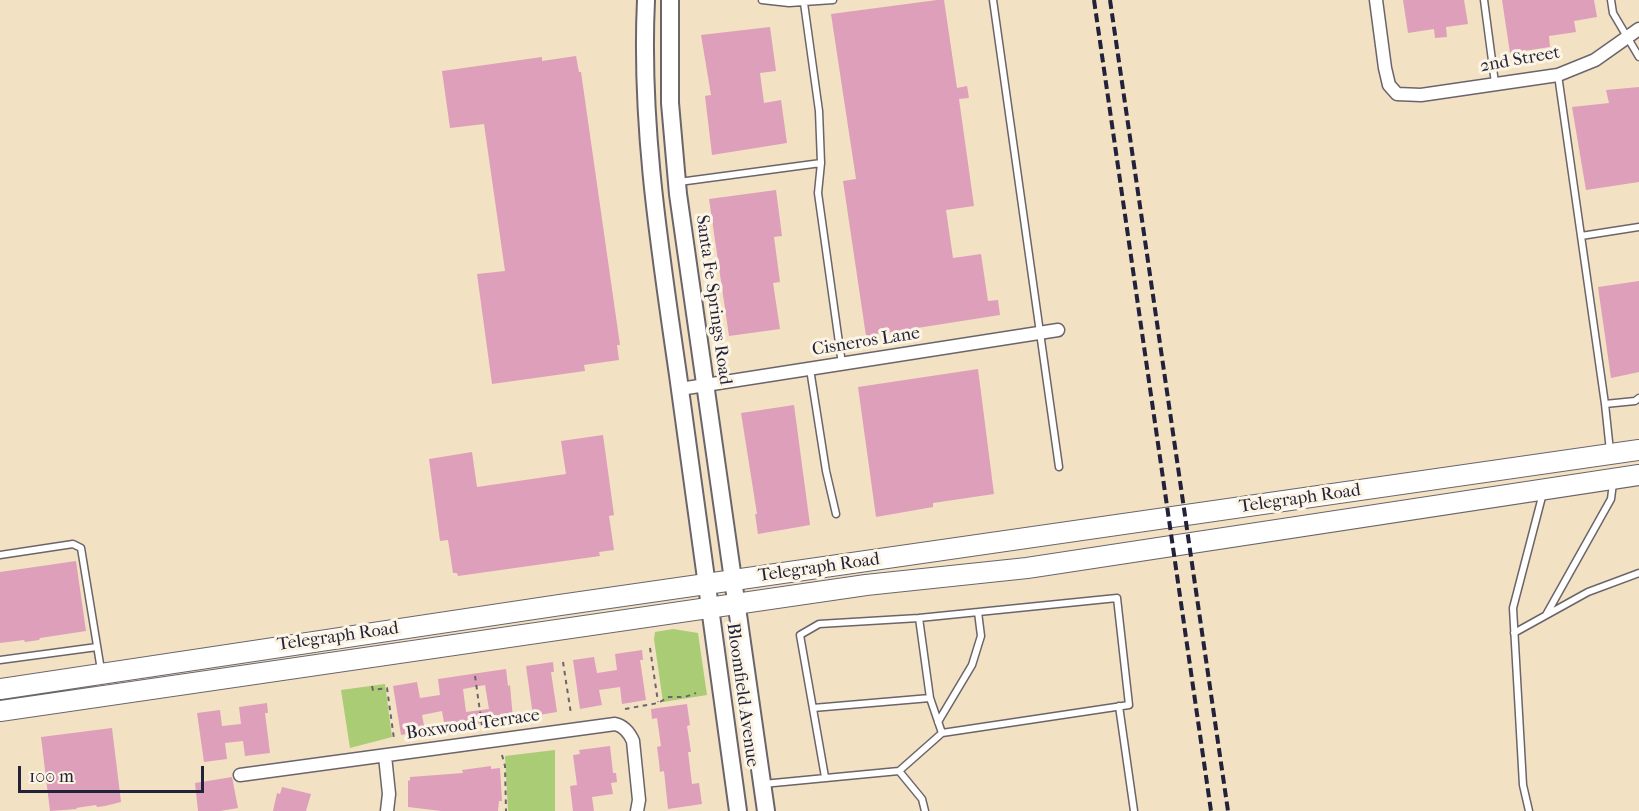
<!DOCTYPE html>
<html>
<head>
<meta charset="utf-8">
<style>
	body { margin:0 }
	#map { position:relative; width:1639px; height:811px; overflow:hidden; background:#f3e1c3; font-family:"IM FELL French Canon",serif }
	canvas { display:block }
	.scale { position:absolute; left:18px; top:766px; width:186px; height:27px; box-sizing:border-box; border:3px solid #22223b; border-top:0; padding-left:8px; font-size:18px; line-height:21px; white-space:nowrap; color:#22223b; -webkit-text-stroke:4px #fcf5e5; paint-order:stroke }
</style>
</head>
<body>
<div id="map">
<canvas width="1639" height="811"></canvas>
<div class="scale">100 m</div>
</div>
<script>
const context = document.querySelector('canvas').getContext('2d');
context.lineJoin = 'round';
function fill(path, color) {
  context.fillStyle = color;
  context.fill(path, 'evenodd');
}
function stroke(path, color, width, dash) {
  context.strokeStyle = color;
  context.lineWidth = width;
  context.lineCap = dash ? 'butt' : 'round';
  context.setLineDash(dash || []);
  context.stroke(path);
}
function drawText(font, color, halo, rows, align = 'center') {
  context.font = font + ' "IM FELL French Canon",serif';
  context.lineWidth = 6;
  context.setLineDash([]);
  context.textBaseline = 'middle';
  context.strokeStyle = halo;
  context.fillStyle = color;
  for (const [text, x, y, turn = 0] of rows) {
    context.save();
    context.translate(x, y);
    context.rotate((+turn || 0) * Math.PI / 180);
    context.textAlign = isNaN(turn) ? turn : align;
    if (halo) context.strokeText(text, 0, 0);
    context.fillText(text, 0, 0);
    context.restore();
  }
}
const green = new Path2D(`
	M673 629 698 633 707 695 663 702 654 639 655 632Z
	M385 684 392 737 350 748 341 690Z
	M555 750V811H508L505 756Z`);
const building = new Path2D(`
	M937 0H944L957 88 967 86 969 98 959 99 974 206 946 210 953 258 981 254 988 301 998 300 1000 315 866 336 843 181 856 179 831 14Z
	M1403 0H1464L1468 24 1446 27 1447 37 1435 38 1434 29 1408 33Z
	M1502 0H1594L1597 17 1574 21 1576 32 1549 36 1550 47 1510 53Z
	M770 27 776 71 760 73 764 103 781 100 787 143 712 155 705 96 711 95 701 35Z
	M576 56 579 72H581L620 345H617L619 360 584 365 585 371 492 384 477 274 505 271 484 124 450 128 442 71 542 57V61Z
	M1639 87V182L1586 190 1572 107 1609 103 1606 90Z
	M776 190 782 236 774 237 780 282 773 283 780 329 729 336 709 199Z
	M1639 281V372L1611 378 1598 287Z
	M978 369 994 494 933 503V507L876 517 858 387Z
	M794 405 810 525 758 534 755 514H757L741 413Z
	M603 435 614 515 609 516 614 550 599 552 600 556 458 576 457 573H453L448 540 440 541 429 459 472 452 477 487 566 474 561 441Z
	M76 561 86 631 40 638 39 640 25 642 24 640 0 643V572Z
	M642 650 643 660H640L646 700 622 704 620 687 599 690 602 705 580 709 573 660 594 657 597 673 617 670 615 654Z
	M553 662 554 672H551L557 712 533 716 526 666Z
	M506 669 508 686 510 685 513 719 445 728 442 711 422 715 425 731 401 735 393 686 417 682 420 698 440 695 438 679ZM485 685 489 709 466 712 463 689Z
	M267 703 268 713H265L270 753 245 756 243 741 225 743 227 759 204 762 197 713 220 710 222 726 241 724 239 707Z
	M687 704 690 725 687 726 691 752H688L692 784 699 783 702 804 668 809 664 771 660 772 659 762 657 747 661 746 657 718 652 719 651 709Z
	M112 728 121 802 105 806 97 807 96 805 76 808 77 809 50 811 41 737Z
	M610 746 613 773H616L617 782 611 783 613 794 592 797 594 811H573L570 786 577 785 573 755 580 754 579 750Z
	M491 766V769L500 768 502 801H499L498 811H441L408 807V781L410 780V777L463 773 462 770Z
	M232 777 238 808 220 811H198L195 783Z
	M282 787 311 794 306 811H273L277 793 280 794Z`);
const path = new Path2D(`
	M650 648 658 702
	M563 662 571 714
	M475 676 482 726
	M372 686 373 690 387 688 394 739
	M625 709 658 703 669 697H685L696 693
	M502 755 505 766 506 811`);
const lane = new Path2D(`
	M762 0 789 3 833 0
	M993 0 1059 467
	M1484 0 1495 83
	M1611 0 1613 13 1639 57
	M804 3 819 111 821 163 818 193 842 364
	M1558 75 1605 404 1635 401 1639 398
	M679 182 821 163
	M1581 236 1639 227
	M810 369 826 471 836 514
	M1605 404 1610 451
	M0 555 73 544 81 548 101 670
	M1546 615 1611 499 1613 483
	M1514 633 1588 592 1639 573
	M0 660 97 647
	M930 698 942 733
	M1119 706 1134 811
	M813 708 930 698 919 618
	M938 722 972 665 981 636 978 612
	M899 771 922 799 925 811
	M763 784 899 771 942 733 1129 705 1117 598 919 618 819 624 800 635 825 777
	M1529 811 1523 785 1513 608 1543 493`);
const street = new Path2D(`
	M1376 0 1385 68 1389 85 1397 94 1421 95 1558 75 1595 60 1639 29
	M680 389 1058 330
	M385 756 389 794 387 811
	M240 775 615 724C624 726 629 732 633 741L639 800 637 811`);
const secondary = new Path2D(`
	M646 0C640 126 660 250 678 375 698 520 718 666 738 811
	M670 0V103L678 194 766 811`);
const primary = new Path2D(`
	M0 689 560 605 1639 450
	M0 711 866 585 1027 568 1639 475`);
const rail = new Path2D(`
	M1094 0 1211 811
	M1110 0 1228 811`);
const streetNames = [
	["2nd Street",1520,60,-10],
	["Santa Fe Springs Road",713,300,82],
	["Cisneros Lane",866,342,-9],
	["Telegraph Road",1300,499,-8],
	["Telegraph Road",819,568,-8],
	["Telegraph Road",338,637,-8],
	["Bloomfield Avenue",742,695,82],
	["Boxwood Terrace",473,725,-8]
];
fill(green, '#a9cc75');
fill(building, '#de9fbb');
stroke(lane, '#6b656b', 9);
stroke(street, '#6b656b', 15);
stroke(secondary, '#6b656b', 20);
stroke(primary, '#6b656b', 22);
stroke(path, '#6b656b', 2, [4.5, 4.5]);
stroke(lane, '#fff', 6);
stroke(street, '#fff', 12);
stroke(secondary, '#fff', 16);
stroke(primary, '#fff', 20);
stroke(rail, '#22223b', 4, [9, 4.5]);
drawText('18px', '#22223b', '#fcf5e5', streetNames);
</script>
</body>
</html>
